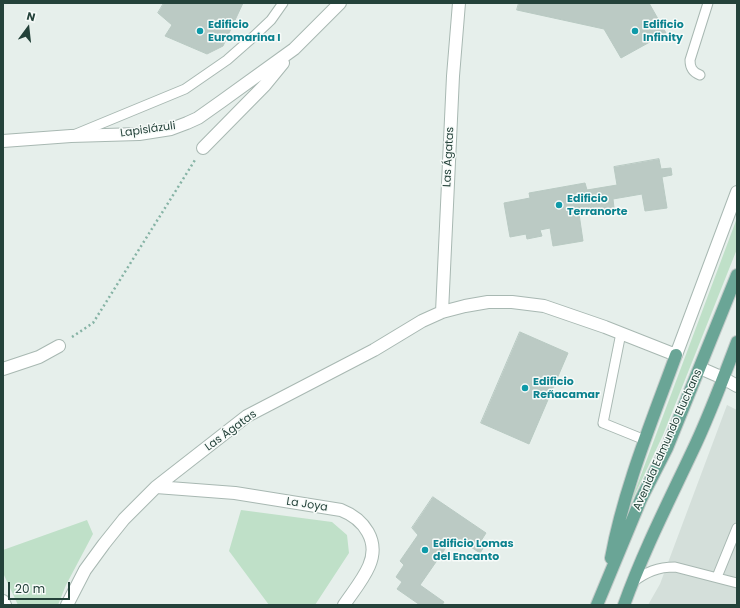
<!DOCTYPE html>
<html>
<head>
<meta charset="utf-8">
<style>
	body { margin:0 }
	#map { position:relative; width:740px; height:608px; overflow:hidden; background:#e6efeb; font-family:Poppins,sans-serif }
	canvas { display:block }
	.frame { position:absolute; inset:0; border:4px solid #24423a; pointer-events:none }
	.north { position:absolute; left:8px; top:8px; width:40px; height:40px; -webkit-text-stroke:3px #f7fbf9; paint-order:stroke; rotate:15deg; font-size:11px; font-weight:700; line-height:16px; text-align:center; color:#24423a }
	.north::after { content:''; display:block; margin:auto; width:14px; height:18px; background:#24423a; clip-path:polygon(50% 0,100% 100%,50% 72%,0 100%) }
	.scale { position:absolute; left:8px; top:582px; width:62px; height:18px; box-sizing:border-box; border:2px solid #24423a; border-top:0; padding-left:5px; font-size:12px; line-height:14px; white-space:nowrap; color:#24423a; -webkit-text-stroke:3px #f7fbf9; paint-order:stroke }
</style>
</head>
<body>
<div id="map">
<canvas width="740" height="608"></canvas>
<div class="frame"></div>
<div class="north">N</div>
<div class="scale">20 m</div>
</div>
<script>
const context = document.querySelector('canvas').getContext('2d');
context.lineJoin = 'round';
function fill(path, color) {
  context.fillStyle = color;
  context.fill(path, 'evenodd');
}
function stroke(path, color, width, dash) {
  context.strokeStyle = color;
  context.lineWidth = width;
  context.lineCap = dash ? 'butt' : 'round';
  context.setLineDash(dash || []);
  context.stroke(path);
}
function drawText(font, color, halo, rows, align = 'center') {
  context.font = font + ' Poppins,sans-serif';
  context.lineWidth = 3;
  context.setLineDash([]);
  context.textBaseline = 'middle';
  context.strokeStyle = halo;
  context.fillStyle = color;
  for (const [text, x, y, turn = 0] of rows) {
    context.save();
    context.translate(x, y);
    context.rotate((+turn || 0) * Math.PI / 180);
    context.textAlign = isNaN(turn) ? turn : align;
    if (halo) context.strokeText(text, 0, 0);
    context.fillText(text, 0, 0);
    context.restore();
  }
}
const built = new Path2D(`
	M727 405 737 410V605H648L660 584Z`);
const green = new Path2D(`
	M737 218V249L663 435 629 507Z
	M241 510 332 522 347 535 349 553 315 605H269L229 551Z
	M87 520 93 534 66 585 58 605H18L3 573V550Z`);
const building = new Path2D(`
	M164 3H243L223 46 207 54 165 36 172 25 158 13Z
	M519 3H649L666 33 621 58 604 29 517 10Z
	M659 159 661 169 671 168 672 175 662 177 667 208 645 211 642 194 613 199 614 208 579 214 583 241 553 246 550 228 540 230 542 236 527 239 526 234 510 237 504 203 530 198 529 193 585 183 587 190 617 185 614 167Z
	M520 332 568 353 529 444 481 423Z
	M433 497 486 533 479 544 484 547 480 553 454 536 420 585 444 602 442 605H420L397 589 402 582 396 577 404 565 400 561 418 535 412 528Z`);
const path = new Path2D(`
	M72 337 93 323 195 160`);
const service = new Path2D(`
	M700 75C692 72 690 67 690 60L708 3
	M76 134 185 89 227 60 252 38 271 20 283 3
	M621 333 603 423 645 440
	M717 577 737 528
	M633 582C646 572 658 567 675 567L737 583`);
const minor = new Path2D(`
	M3 141 71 136 139 134 171 129 187 123 198 118 222 101 294 49 340 3
	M203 148 265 85 283 63
	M442 312 453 76 459 3
	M3 369 39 357 59 346
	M156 487 235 493 341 510C364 519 380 541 369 566 363 580 352 593 344 605
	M3 601 5 605
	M67 605 85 570 104 544 124 519 156 487 247 416 374 350 422 321 442 312 465 306 488 302H512L544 306 605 327 676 355 737 192`);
const tertiary = new Path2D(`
	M700 368 723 378 737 386`);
const primary = new Path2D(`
	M611 558C624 488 652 421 676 355
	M597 605 641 499 667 448 737 275
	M624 605C643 552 668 503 692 452 709 417 723 379 737 342`);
const markers = [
	[200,31,4,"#0f9aa8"],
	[635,31,4,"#0f9aa8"],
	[559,205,4,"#0f9aa8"],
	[525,388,4,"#0f9aa8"],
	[425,550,4,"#0f9aa8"]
];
const cultureNames = [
	["Edificio",208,25],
	["Euromarina I",208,38],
	["Edificio",643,25],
	["Infinity",643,38],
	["Edificio",567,199],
	["Terranorte",567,212],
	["Edificio",533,382],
	["Reñacamar",533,395],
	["Edificio Lomas",433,544],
	["del Encanto",433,557]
];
const streetNames = [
	["Lapislázuli",148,130,-8],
	["Las Ágatas",449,157,-87],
	["Las Ágatas",231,431,-36],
	["Avenida Edmundo Eluchans",668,440,-66],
	["La Joya",307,505,9]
];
fill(built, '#d4dfda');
fill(green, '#bfe0c8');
fill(building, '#bbcac4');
stroke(building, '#b8c9c2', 1);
stroke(service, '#a8b8b2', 11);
stroke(minor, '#a8b8b2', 14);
stroke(tertiary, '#a8b8b2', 14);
stroke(primary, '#c2cac8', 14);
stroke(path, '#86b3a5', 2.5, [2, 3]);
stroke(service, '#fff', 9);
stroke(minor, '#fff', 12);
stroke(tertiary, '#fff', 12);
stroke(primary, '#6aa596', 12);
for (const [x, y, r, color] of markers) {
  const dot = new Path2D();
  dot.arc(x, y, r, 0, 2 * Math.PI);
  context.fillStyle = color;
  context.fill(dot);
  stroke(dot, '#f7fbf9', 1.5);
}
drawText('bold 11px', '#0d838f', '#f7fbf9', cultureNames, 'left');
drawText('11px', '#24423a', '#f7fbf9', streetNames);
</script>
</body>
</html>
